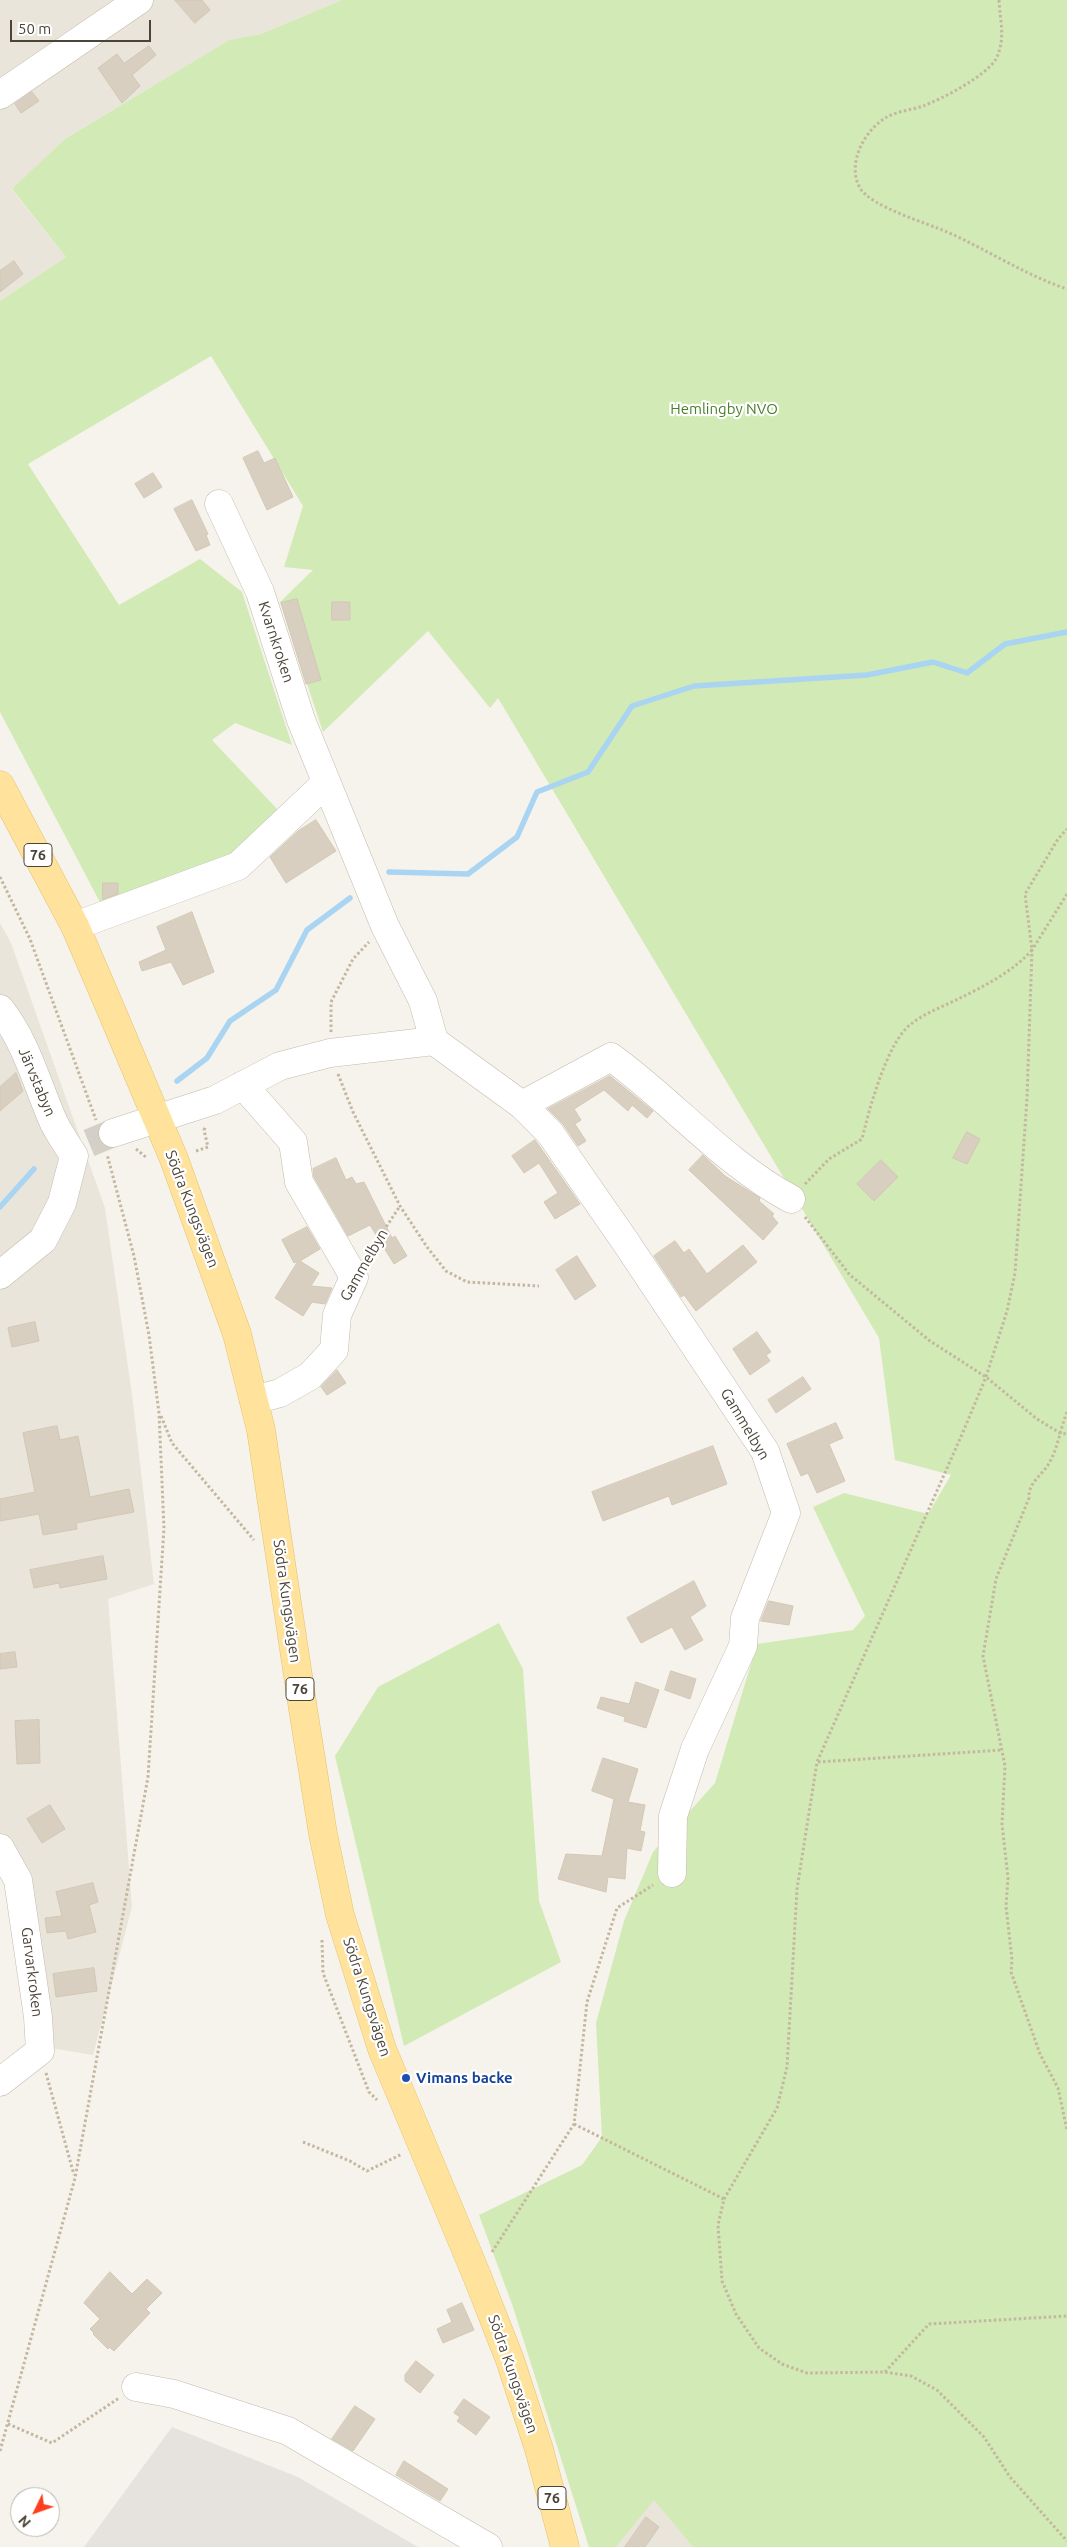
<!DOCTYPE html>
<html>
<head>
<meta charset="utf-8">
<style>
	body { margin:0 }
	#map { position:relative; width:1067px; height:2547px; overflow:hidden; background:#f6f3ec; font-family:Ubuntu,sans-serif }
	canvas { display:block }
	.north { position:absolute; left:10px; top:2487px; width:50px; height:50px; box-sizing:border-box; background:#fff; border:1px solid #b7b4b0; border-radius:50%; rotate:228deg; font-size:14px; font-weight:700; line-height:20px; text-align:center; color:#4b4439 }
	.north::after { content:''; display:block; margin:auto; width:18px; height:22px; background:#fc3f1d; clip-path:polygon(50% 0,100% 100%,50% 72%,0 100%) }
	.scale { position:absolute; left:10px; top:20px; width:141px; height:22px; box-sizing:border-box; border:2px solid #4b4439; border-top:0; padding-left:6px; font-size:15px; line-height:18px; white-space:nowrap; color:#4b4439; -webkit-text-stroke:4px #fff; paint-order:stroke }
</style>
</head>
<body>
<div id="map">
<canvas width="1067" height="2547"></canvas>
<div class="north">N</div>
<div class="scale">50 m</div>
</div>
<script>
const context = document.querySelector('canvas').getContext('2d');
context.lineJoin = 'round';
function fill(path, color) {
  context.fillStyle = color;
  context.fill(path, 'evenodd');
}
function stroke(path, color, width, dash) {
  context.strokeStyle = color;
  context.lineWidth = width;
  context.lineCap = dash ? 'butt' : 'round';
  context.setLineDash(dash || []);
  context.stroke(path);
}
function drawText(font, color, halo, rows, align = 'center') {
  context.font = font + ' Ubuntu,sans-serif';
  context.lineWidth = 4.5;
  context.setLineDash([]);
  context.textBaseline = 'middle';
  context.strokeStyle = halo;
  context.fillStyle = color;
  for (const [text, x, y, turn = 0] of rows) {
    context.save();
    context.translate(x, y);
    context.rotate((+turn || 0) * Math.PI / 180);
    context.textAlign = isNaN(turn) ? turn : align;
    if (halo) context.strokeText(text, 0, 0);
    context.fillText(text, 0, 0);
    context.restore();
  }
}
const residential = new Path2D(`
	M0 0H342L261 34 229 40 65 139 12 190 66 257 0 301Z
	M0 923 11 943 105 1208 132 1394 154 1584 108 1599 132 1907 93 2055 32 2045 8 1881 0 1873Z
	M654 2499 693 2547H616Z`);
const industrial = new Path2D(`
	M172 2427 298 2477 418 2547H84Z`);
const green = new Path2D(`
	M342 0H1067V2547H693L654 2500 616 2547H589L513 2307 479 2215 582 2165 602 2137 596 2023 624 1921 653 1852 715 1783 757 1644 853 1630 865 1616 813 1507 844 1493 928 1514 951 1475 895 1460 879 1338 498 698 490 708 428 631 323 732 280 602 313 570 284 567 303 506 211 356 28 464 119 605 200 559 242 592 292 745 235 723 212 740 279 811 235 853 103 908 0 712V301L66 257 12 189 65 139 229 40 261 34Z
	M499 1623 523 1669 539 1901 561 1962 404 2046 335 1756 378 1687Z`);
const stream = new Path2D(`
	M389 872 468 874 517 837 537 792 588 772 632 706 694 686 867 675 933 662 967 673 1005 644 1067 632
	M177 1081 207 1058 230 1021 276 990 307 930 350 898
	M0 1207 34 1169`);
const building = new Path2D(`
	M175 0H202L210 10 195 23Z
	M149 46 156 55 132 75 140 86 122 103 98 68 117 54 124 63Z
	M32 92 39 101 21 113 15 104Z
	M14 261 23 274 0 292V271Z
	M258 451 264 463 275 458 293 497 267 510 243 458Z
	M153 473 162 487 144 498 135 484Z
	M192 500 208 534 206 535 210 545 196 551 174 509Z
	M297 599 321 680 306 684 281 603Z
	M332 602H350V620H332Z
	M316 820 336 851 286 883 270 857 298 831Z
	M103 883H118V894L103 899Z
	M192 912 214 972 183 985 171 962 142 971 139 962 166 950 157 927Z
	M16 1073 23 1091 0 1111V1087Z
	M610 1076 653 1111 647 1118 632 1105 628 1111 604 1090 574 1109 581 1120 575 1124 586 1141 578 1146 563 1124 548 1109Z
	M967 1132 980 1139 967 1164 953 1158Z
	M535 1140 580 1204 555 1219 544 1202 558 1193 539 1163 524 1173 512 1156Z
	M703 1155 725 1176 760 1198 759 1201 774 1214 772 1216 778 1223 763 1240 689 1170Z
	M336 1158 346 1180 352 1177 356 1184 364 1182 392 1238 395 1236 407 1256 394 1264 370 1225 348 1236 314 1177 313 1169Z
	M881 1160 898 1177 874 1201 857 1184Z
	M307 1227 320 1249 300 1261 319 1273 311 1286 332 1288 325 1304 312 1302 303 1316 275 1298 298 1261 294 1263 282 1240Z
	M675 1241 684 1253 689 1249 707 1274 743 1245 757 1262 696 1311 684 1295 681 1297 654 1256Z
	M577 1256 596 1286 575 1300 556 1270Z
	M35 1322 39 1341 12 1347 8 1328Z
	M757 1332 771 1352 766 1355 770 1361 750 1375 733 1349Z
	M337 1370 346 1383 327 1395 321 1387Z
	M803 1377 811 1389 776 1413 768 1400Z
	M836 1423 843 1438 829 1444 845 1481 817 1493 808 1473 801 1476 787 1444Z
	M57 1426 60 1440 78 1436 90 1497 129 1489 134 1512 76 1523 77 1529 43 1535 39 1514 0 1521V1499L35 1492 23 1433Z
	M713 1446 727 1484 672 1505 669 1496 603 1521 592 1492Z
	M103 1556 107 1579 60 1588 59 1583 34 1588 30 1570Z
	M694 1581 706 1606 690 1617 703 1640 685 1650 672 1627 641 1643 627 1618Z
	M769 1601 793 1606 789 1625 761 1621Z
	M15 1652 17 1667 0 1669V1654Z
	M671 1671 696 1679 690 1699 665 1690Z
	M636 1682 659 1690 646 1728 624 1721 625 1717 597 1708 601 1697 629 1704Z
	M39 1720 40 1763 17 1764 15 1721Z
	M603 1758 638 1769 628 1802 645 1805 640 1831 645 1832 641 1851 627 1848 625 1879 608 1877 606 1892 558 1879 566 1854 602 1856 614 1799 592 1791Z
	M50 1805 65 1829 42 1843 27 1819Z
	M93 1883 98 1902 89 1905 96 1932 68 1939 66 1931 47 1933 45 1918 62 1916 56 1892Z
	M94 1968 97 1991 56 1997 53 1974Z
	M110 2272 132 2294 147 2279 162 2293 146 2309 150 2313 114 2351 109 2347 108 2349 93 2334 94 2333 90 2329 100 2319 84 2303Z
	M462 2303 474 2330 443 2343 437 2329 452 2322 447 2310Z
	M416 2361 434 2375 420 2393 405 2381V2375Z
	M464 2399 490 2417 476 2435 457 2421 460 2417 454 2413Z
	M355 2406 375 2419 353 2451 332 2439Z
	M404 2461 448 2489 440 2501 396 2475Z
	M646 2517 659 2527 645 2547H625Z`);
const minorTunnel = new Path2D(`
	M89 1143 113 1133`);
const path = new Path2D(`
	M999 0C1000 21 1006 39 996 59 986 76 942 99 923 106 912 110 897 111 887 117 865 129 846 164 860 188 871 207 927 223 947 232 988 250 1025 275 1067 289
	M0 877 30 939 96 1120
	M1067 894 1032 950 1027 1098 1015 1273 1007 1311 986 1377 963 1432 817 1762 797 1889 787 2067 777 2108 724 2199 718 2225 722 2281 736 2314 759 2348 782 2364 807 2373 885 2372 911 2376 937 2390 984 2437 1010 2477 1067 2541
	M331 1032V1002L353 959 369 942
	M338 1074 353 1112 400 1206 427 1247 446 1271 467 1282 539 1286
	M136 1149 147 1158
	M196 1151 208 1147 204 1130 206 1126
	M805 1184 829 1159 862 1139C869 1110 887 1042 911 1024 925 1013 942 1007 958 999 983 987 1014 971 1032 950L1025 894 1058 839 1067 829
	M805 1217 850 1275 930 1341 986 1377 1037 1419 1060 1433 1067 1434
	M367 1256 400 1206
	M1067 1412C1060 1429 1058 1449 1048 1465 1041 1476 1028 1483 1029 1498L996 1579 983 1656 1005 1766 1002 1824 1008 1878 1006 1906 1012 1960 1011 1972 1040 2054 1058 2088 1067 2130
	M161 1416 172 1443 254 1540
	M818 1762 1002 1750
	M322 1940 323 1973 369 2092 377 2100
	M46 2073 74 2175
	M574 2124 724 2199
	M303 2142 350 2161 367 2171 402 2154
	M492 2252 574 2124 587 2002 617 1908 653 1885
	M885 2372 929 2324 1067 2316
	M8 2424 52 2443 119 2398
	M0 2451 75 2178 148 1777 164 1528 159 1413 149 1335 134 1256 107 1154`);
const minor = new Path2D(`
	M0 95 139 0
	M219 504 260 592 301 720 385 926 423 1001 434 1041
	M75 926 238 866 326 783
	M0 1009C27 1043 37 1085 54 1123 60 1135 68 1146 74 1156
	M243 1085 293 1142 299 1182 354 1277 337 1315 334 1350 310 1376 280 1393 254 1400
	M522 1105 611 1057C672 1101 724 1163 791 1199
	M113 1133 215 1100 280 1066 330 1053 434 1041 522 1105 550 1133 627 1244 765 1451 786 1513 745 1618 743 1646 695 1749 673 1816 672 1873
	M0 1275 43 1240 62 1203 74 1156
	M0 1848 18 1880 38 2017 40 2051 0 2082
	M136 2387 174 2394 288 2431 488 2547`);
const major = new Path2D(`
	M0 785 75 926 109 1005 174 1159 237 1334 261 1430 303 1709 323 1834 340 1915 382 2049 477 2276 510 2360 539 2449 565 2547`);
const markers = [
	[406,2078,5,"#1a4fb4"]
];
const shields = [
	[38,855,28],
	[300,1689,28],
	[552,2498,28]
];
const shieldNames = [
	["76",38,855],
	["76",300,1689],
	["76",552,2498]
];
const parkNames = [
	["Hemlingby NVO",724,409]
];
const streetNames = [
	["Kvarnkroken",276,642,72],
	["Järvstabyn",37,1082,67],
	["Södra Kungsvägen",192,1209,69],
	["Gammelbyn",364,1265,-60],
	["Gammelbyn",745,1424,59],
	["Södra Kungsvägen",287,1601,82],
	["Garvarkroken",32,1972,83],
	["Södra Kungsvägen",367,1997,72],
	["Södra Kungsvägen",513,2374,71]
];
const transitNames = [
	["Vimans backe",416,2078]
];
fill(residential, '#eae5da');
fill(industrial, '#e6e2dd');
fill(green, '#d2eab5');
stroke(stream, '#a9d4f2', 5.5);
fill(building, '#d8cfc1');
stroke(building, '#d3c7b4', 1);
stroke(minorTunnel, '#d4d0c8', 28, [28, 14]);
stroke(minor, '#c2bbae', 29);
stroke(major, '#e6c16a', 29);
stroke(path, '#c4b79f', 3, [2.5, 2.5]);
stroke(minor, '#fff', 28);
stroke(major, '#ffe39c', 28);
for (const [x, y, r, color] of markers) {
  const dot = new Path2D();
  dot.arc(x, y, r, 0, 2 * Math.PI);
  context.fillStyle = color;
  context.fill(dot);
  stroke(dot, '#fff', 2);
}
for (const [x, y, w] of shields) {
  const box = new Path2D();
  box.roundRect(x - w / 2, y - 11.5, w, 23, 4);
  context.fillStyle = '#fff';
  context.fill(box);
  stroke(box, '#4b4439', 1);
}
drawText('bold 14px', '#4b4439', null, shieldNames);
drawText('15px', '#4a7f2a', '#fff', parkNames);
drawText('15px', '#4b4439', '#fff', streetNames);
drawText('bold 15px', '#164399', '#fff', transitNames, 'left');
</script>
</body>
</html>
